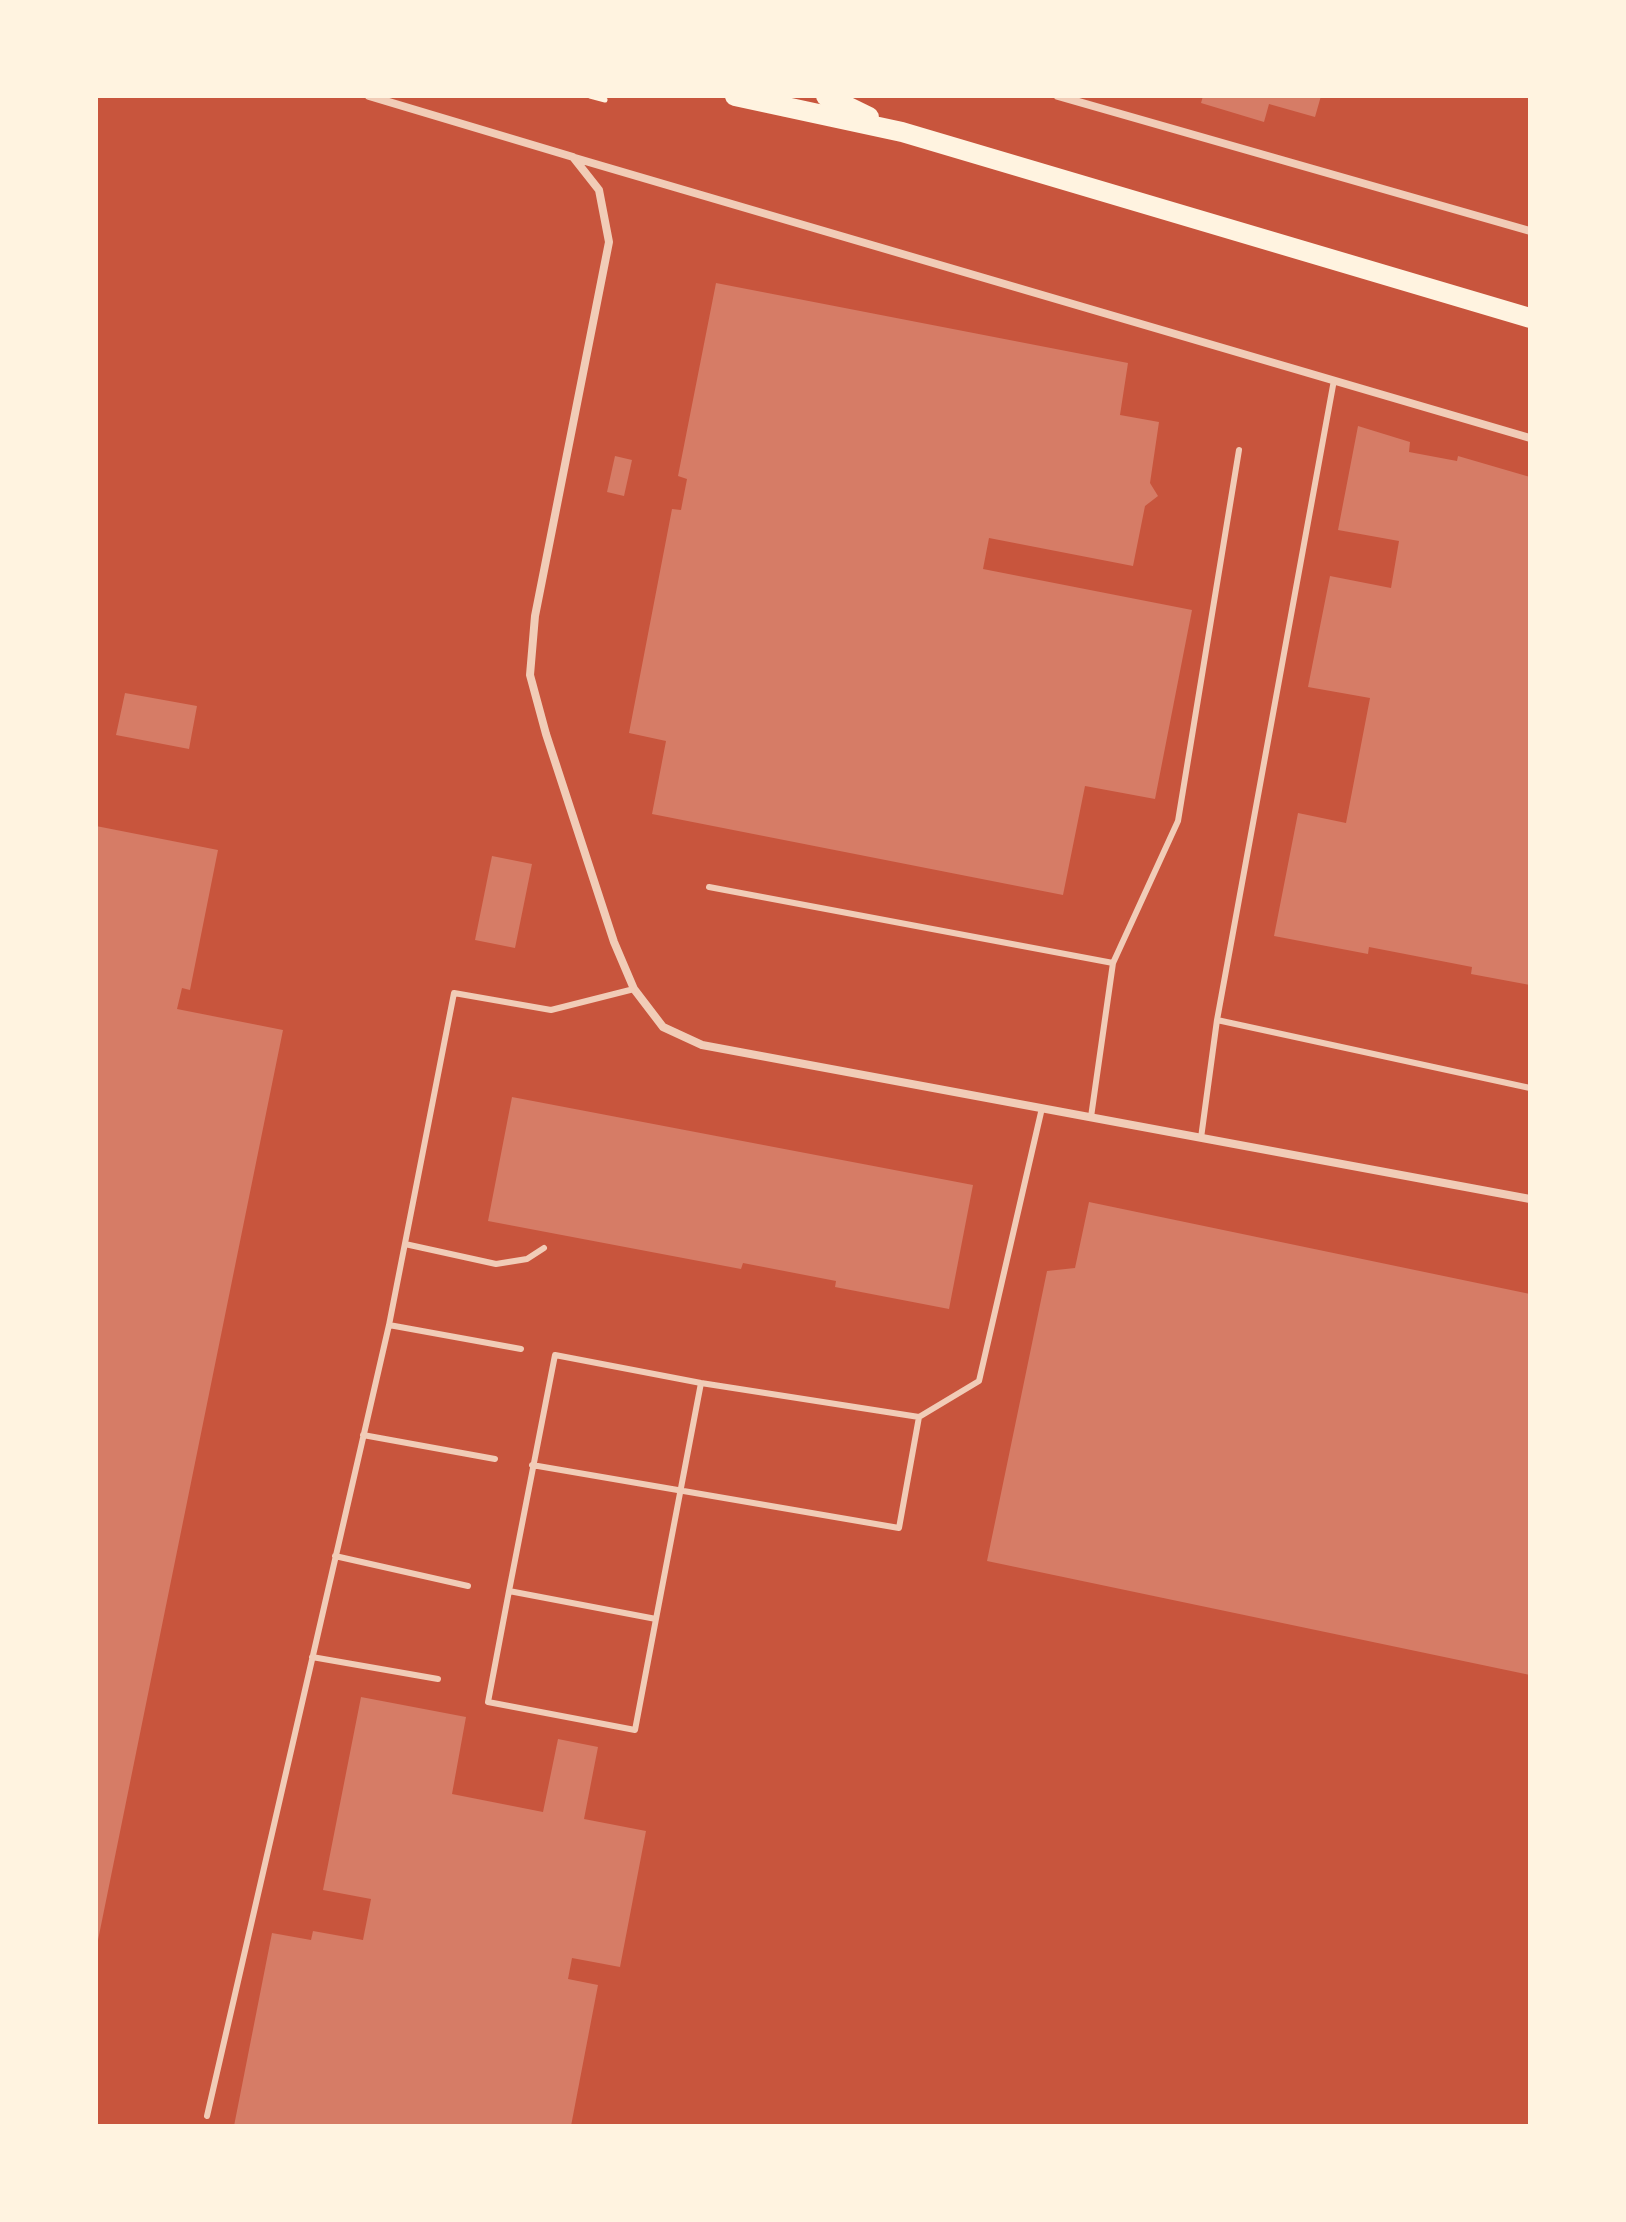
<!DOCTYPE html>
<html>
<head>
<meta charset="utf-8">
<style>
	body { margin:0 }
	#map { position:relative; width:1626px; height:2222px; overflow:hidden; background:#c8553d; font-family:"Open Sans",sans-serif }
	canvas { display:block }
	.frame { position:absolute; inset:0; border:98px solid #fff3e0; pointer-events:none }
</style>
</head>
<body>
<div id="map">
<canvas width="1626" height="2222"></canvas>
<div class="frame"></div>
</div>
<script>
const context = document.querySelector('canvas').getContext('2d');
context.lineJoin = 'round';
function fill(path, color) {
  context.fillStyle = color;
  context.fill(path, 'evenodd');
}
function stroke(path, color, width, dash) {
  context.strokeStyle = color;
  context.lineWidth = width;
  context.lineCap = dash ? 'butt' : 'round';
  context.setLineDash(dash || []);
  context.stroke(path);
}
const building = new Path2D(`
	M1203 96H1321L1315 117 1269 104 1264 122 1201 103Z
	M716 283 1128 363 1120 415 1159 422 1150 483 1158 496 1145 506 1133 566 989 538 983 569 1192 610 1155 799 1085 786 1063 895 652 814 666 741 629 733 672 509 681 510 687 479 678 476Z
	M1358 426 1410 442 1409 452 1457 461 1458 456 1530 477V985L1471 974 1472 967 1369 947 1368 954 1274 936 1298 813 1346 823 1370 698 1308 687 1330 576 1391 588 1399 541 1338 530Z
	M615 456 632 460 624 496 607 492Z
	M125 693 197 706 189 749 116 735Z
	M96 826 218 850 190 990 182 988 177 1009 283 1030 97 1945Z
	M492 856 532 864 515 948 475 940Z
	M512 1097 973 1185 949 1309 835 1287 836 1281 743 1263 741 1269 488 1221Z
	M1089 1202 1530 1294V1675L987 1561 1047 1271 1075 1268Z
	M361 1697 466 1717 452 1794 543 1812 558 1739 598 1747 584 1819 646 1831 620 1967 572 1958 568 1979 598 1985 571 2126H234L272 1933 311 1940 313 1931 363 1940 371 1899 323 1890Z`);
const path = new Path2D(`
	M590 96 605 100`);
const service = new Path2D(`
	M709 887 1113 963
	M1217 1020 1530 1088
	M1091 1117 1113 963 1178 821 1239 450
	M1201 1138 1217 1020 1334 380
	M405 1244 496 1264 527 1259 544 1248
	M389 1325 521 1349
	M919 1417 979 1381 1042 1108
	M363 1435 495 1459
	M532 1465 899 1528 919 1417 701 1383 555 1355 509 1591 656 1619 701 1383
	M335 1556 468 1586
	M509 1591 488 1702 635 1730 656 1619
	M312 1657 438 1679
	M207 2116 389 1325 454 993 551 1010 634 989`);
const minor = new Path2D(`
	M369 96 573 157 599 190 609 242 535 616 530 675 546 734 614 942 634 989 663 1027 702 1045 1530 1199
	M1058 96 1530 231
	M575 158 1530 438`);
const primary = new Path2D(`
	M735 96 902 132 1530 318
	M826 96 869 117`);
fill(building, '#d67c66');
stroke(path, '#fff3e0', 5);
stroke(service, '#f1ccb7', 6);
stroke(minor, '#f1ccb7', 8);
stroke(primary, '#fff3e0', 20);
</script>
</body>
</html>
